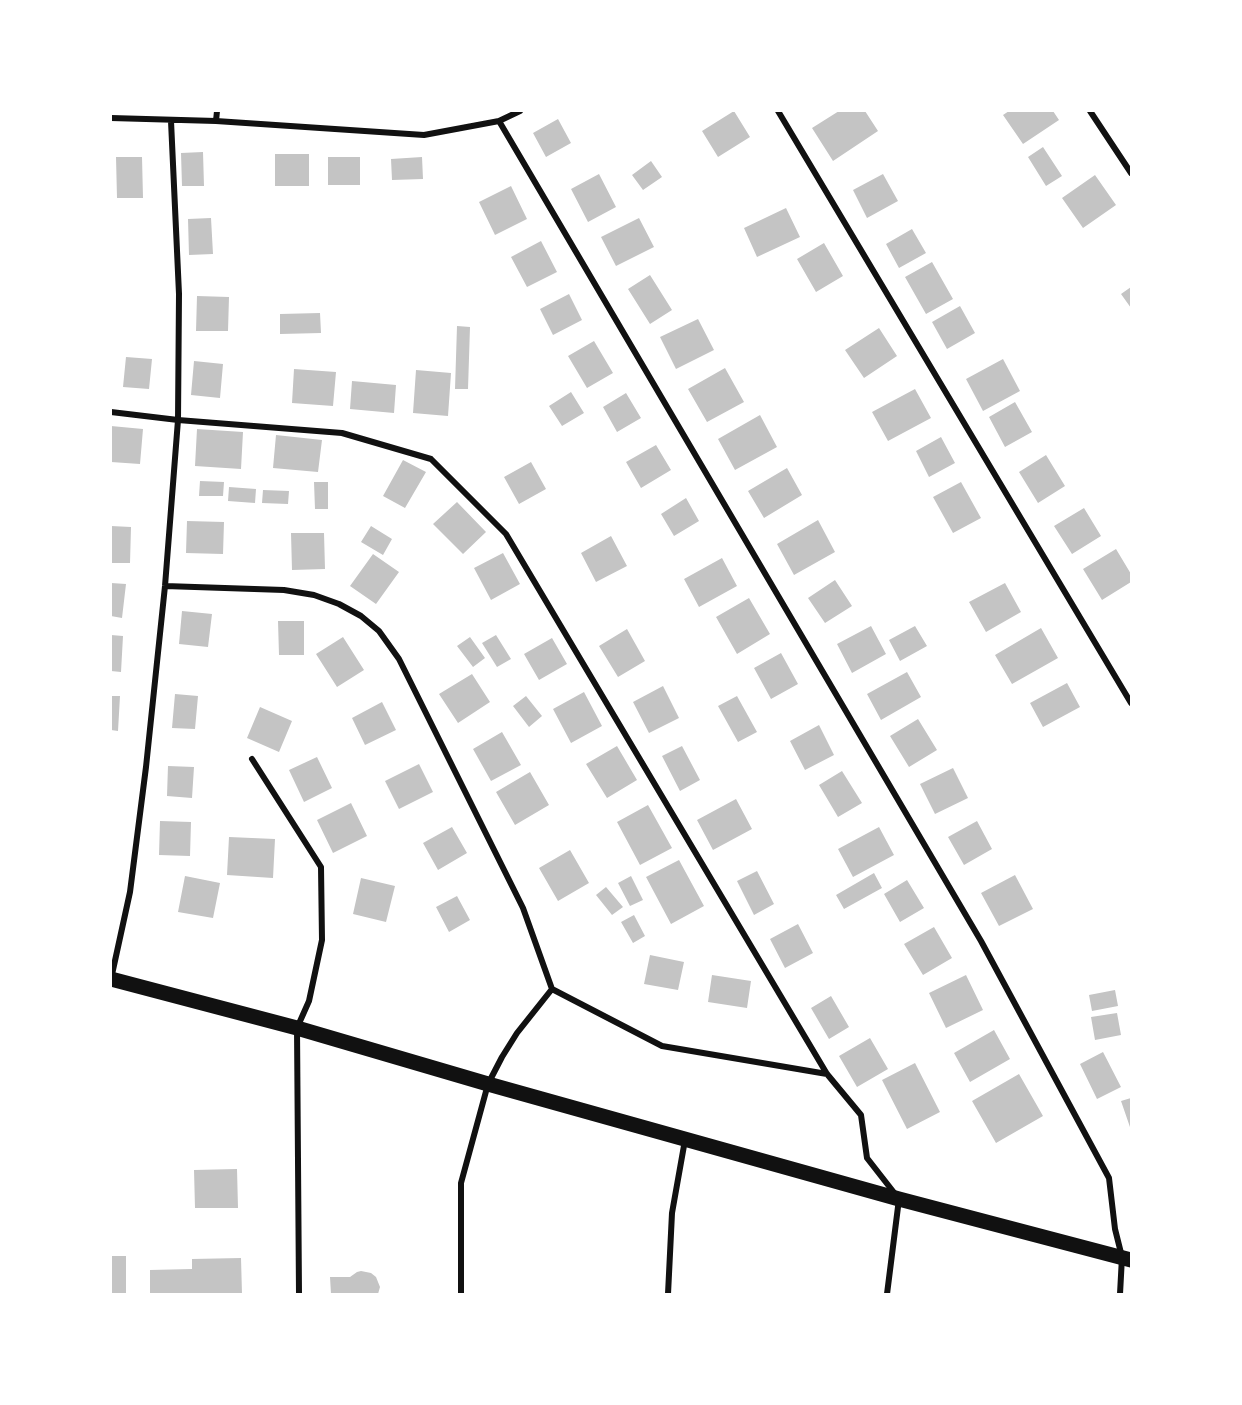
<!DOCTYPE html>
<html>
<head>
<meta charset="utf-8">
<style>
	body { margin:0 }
	#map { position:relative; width:1242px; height:1405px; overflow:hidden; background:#fff; font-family:Lato,sans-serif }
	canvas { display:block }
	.frame { position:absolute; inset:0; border:112px solid #fff; pointer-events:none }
</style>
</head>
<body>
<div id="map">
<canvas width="1242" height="1405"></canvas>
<div class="frame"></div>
</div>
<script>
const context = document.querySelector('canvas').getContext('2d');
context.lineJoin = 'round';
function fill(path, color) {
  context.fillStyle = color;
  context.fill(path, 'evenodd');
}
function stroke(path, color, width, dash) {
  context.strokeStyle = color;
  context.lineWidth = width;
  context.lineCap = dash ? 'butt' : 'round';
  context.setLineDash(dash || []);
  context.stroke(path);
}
const building = new Path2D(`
	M734 111 750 137 718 157 702 131Z
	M839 111H865L878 131 833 161 812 128Z
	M1009 111H1053L1059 120 1023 144 1003 115Z
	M558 119 571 143 546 157 533 133Z
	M1043 147 1062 176 1046 186 1028 157Z
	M203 152 204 186H182L181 153Z
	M275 154H309V186H275Z
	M116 157H142L143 198H117Z
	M328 157H360V185H328Z
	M422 157 423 179 392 180 391 159Z
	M651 161 662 177 643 190 632 175Z
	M599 174 616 207 588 222 571 189Z
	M883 174 898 201 867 218 853 190Z
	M1095 175 1116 205 1083 228 1062 198Z
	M511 186 527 219 495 235 479 202Z
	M786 208 800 237 757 257 744 228Z
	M211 218 213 254 189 255 188 219Z
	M639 218 654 247 616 266 601 237Z
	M912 229 926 253 899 268 886 244Z
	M541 241 557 272 527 287 511 257Z
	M824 243 843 276 816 292 797 259Z
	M932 262 953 299 926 314 905 277Z
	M650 275 672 310 650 324 628 289Z
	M1131 287V308L1121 294Z
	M569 294 582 320 553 335 540 309Z
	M197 296 229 297 228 331H196Z
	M960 306 975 333 947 349 932 322Z
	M320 313 321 333 280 334V314Z
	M698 319 714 350 676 369 660 337Z
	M457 326 470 327 468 389H455Z
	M879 328 897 356 864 378 845 350Z
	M594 341 613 373 587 388 568 356Z
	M126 357 152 359 149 389 123 387Z
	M1003 359 1020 391 983 411 966 379Z
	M194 361 223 364 220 398 191 395Z
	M725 368 744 402 707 422 688 389Z
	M294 369 336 372 333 406 292 403Z
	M416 370 451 373 448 416 413 413Z
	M352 381 396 385 394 413 350 409Z
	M915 389 931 418 888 441 872 412Z
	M571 392 584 413 562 426 549 406Z
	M626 393 641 418 617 432 603 407Z
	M1015 402 1032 432 1005 447 989 417Z
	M760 415 777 447 735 470 718 439Z
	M111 426 143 429 140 464 111 462Z
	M197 429 243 432 241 469 195 466Z
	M276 435 322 440 318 472 273 468Z
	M941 437 955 463 929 477 916 451Z
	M656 445 671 470 641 488 626 462Z
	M1046 455 1065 486 1038 503 1019 472Z
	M403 460 426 472 405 508 383 496Z
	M531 462 546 489 519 504 504 477Z
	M787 468 802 495 764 518 748 491Z
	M200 481 224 482 223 496H199Z
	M314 482H328V509H315Z
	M961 482 981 518 953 533 933 497Z
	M229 487 256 489 255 503 228 501Z
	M263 490 289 491 288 504 262 503Z
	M686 498 699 521 674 536 661 514Z
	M457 502 486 532 463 554 433 524Z
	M1084 508 1101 536 1072 554 1054 526Z
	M818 520 835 552 794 575 777 544Z
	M187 521 224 522 223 554 186 553Z
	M111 526 131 527 130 563H111Z
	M371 526 392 539 383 555 361 542Z
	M291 533H324L325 569 292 570Z
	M611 536 627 566 596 582 581 553Z
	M1116 549 1131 574V582L1102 600 1083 569Z
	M503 553 520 584 491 600 474 568Z
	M373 554 399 572 376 604 350 586Z
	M722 558 737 586 699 607 684 579Z
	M835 580 852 606 825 623 808 598Z
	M111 583 126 584 122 618 111 616Z
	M1005 583 1021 612 986 632 969 602Z
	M749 598 770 634 737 654 716 617Z
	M182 611 212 614 208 647 179 644Z
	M278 621H304V655H279Z
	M871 626 886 654 852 673 837 644Z
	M915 626 927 646 900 661 889 640Z
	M1041 628 1058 658 1012 684 995 655Z
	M627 629 645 661 618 677 599 646Z
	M111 635 123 636 121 672 111 671Z
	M496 635 511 659 497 667 482 643Z
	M343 637 364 670 337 687 316 654Z
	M470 637 485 658 473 667 457 646Z
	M552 638 567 664 539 680 524 654Z
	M781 653 798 684 771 699 754 668Z
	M907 672 921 697 881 720 867 694Z
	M472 674 490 702 458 723 439 694Z
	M1067 683 1080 707 1043 727 1030 703Z
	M663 686 679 718 649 733 633 702Z
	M584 692 602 726 571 743 553 709Z
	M175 694 198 696 195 729 172 728Z
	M111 696H120L118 731 111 730Z
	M526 696 542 716 529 727 513 706Z
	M737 696 757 732 738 742 718 706Z
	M382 702 396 730 365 745 352 718Z
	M260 707 292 721 279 752 247 738Z
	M918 719 937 750 909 767 890 736Z
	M819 725 834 755 805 770 790 741Z
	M502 732 521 765 491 781 473 749Z
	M617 746 637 780 607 798 586 764Z
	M682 746 700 780 680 791 662 756Z
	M317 757 332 788 304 802 289 770Z
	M419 764 433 792 399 809 385 781Z
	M168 766 194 767 192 798 167 796Z
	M953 768 968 798 935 814 920 784Z
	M842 771 862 803 838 817 819 785Z
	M530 772 549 805 515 825 496 792Z
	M736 799 752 829 713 850 697 820Z
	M351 803 367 836 333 853 317 820Z
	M648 805 672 848 640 865 617 822Z
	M160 821 191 822 190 856 159 855Z
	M977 821 992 849 964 865 948 837Z
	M452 827 467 853 438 870 423 843Z
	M879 827 894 855 853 877 838 849Z
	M229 837 275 839 273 878 227 875Z
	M570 850 589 883 558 901 539 868Z
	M679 860 704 906 671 924 646 877Z
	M757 871 774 904 754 915 737 881Z
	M874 873 882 888 844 909 836 895Z
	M1015 875 1033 909 999 926 981 893Z
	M185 876 220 883 213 918 178 912Z
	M631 876 643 900 630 906 618 883Z
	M361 878 395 886 386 922 353 914Z
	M907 880 924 908 900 922 884 894Z
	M606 887 623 907 612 915 596 895Z
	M457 896 470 920 449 932 436 907Z
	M634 915 645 936 633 943 621 922Z
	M798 924 813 953 785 968 770 939Z
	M934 927 952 958 923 975 904 944Z
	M650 955 684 962 678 990 644 984Z
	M712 975 751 981 747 1008 708 1002Z
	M966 975 983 1010 946 1028 929 993Z
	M1115 990 1118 1006 1092 1011 1089 995Z
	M831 996 849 1027 829 1039 811 1008Z
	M1117 1013 1121 1035 1095 1040 1091 1017Z
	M994 1030 1010 1059 970 1082 954 1053Z
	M870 1038 888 1069 857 1087 839 1056Z
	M1103 1052 1121 1087 1097 1099 1080 1064Z
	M915 1063 940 1112 907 1129 882 1080Z
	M1019 1074 1043 1116 996 1143 972 1101Z
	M1131 1098V1130L1121 1101Z
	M237 1169 238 1208H195L194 1170Z
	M111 1256H126V1294H111Z
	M241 1258 242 1294H150V1270L192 1269V1259Z
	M361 1271 371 1273 376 1277 380 1287 378 1294H331L330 1277H350L357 1272Z`);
const minor = new Path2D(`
	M778 111 1131 703
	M1090 111 1131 173
	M111 118 216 121 424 135 499 121 520 111
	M216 121 217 111
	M499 121 981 941 1109 1178 1115 1229 1122 1257 1120 1294
	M111 412 178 420 342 433 431 459 506 534 827 1074 861 1115 867 1158 899 1199 887 1294
	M165 586 284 590 314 595 339 604 361 616 379 631 399 659 523 908 552 989
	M252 759 321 867 322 940 309 1001 297 1028 299 1294
	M111 979 130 892 146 767 165 586 178 420 179 294 171 121
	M461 1294V1183L488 1084 502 1057 517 1033 552 989 662 1046 827 1074
	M668 1294 672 1213 685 1140`);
const primary = new Path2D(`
	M111 979 297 1028 488 1084 899 1199 1131 1260`);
fill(building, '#c4c4c4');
stroke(minor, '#111', 6);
stroke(primary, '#111', 15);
</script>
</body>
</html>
